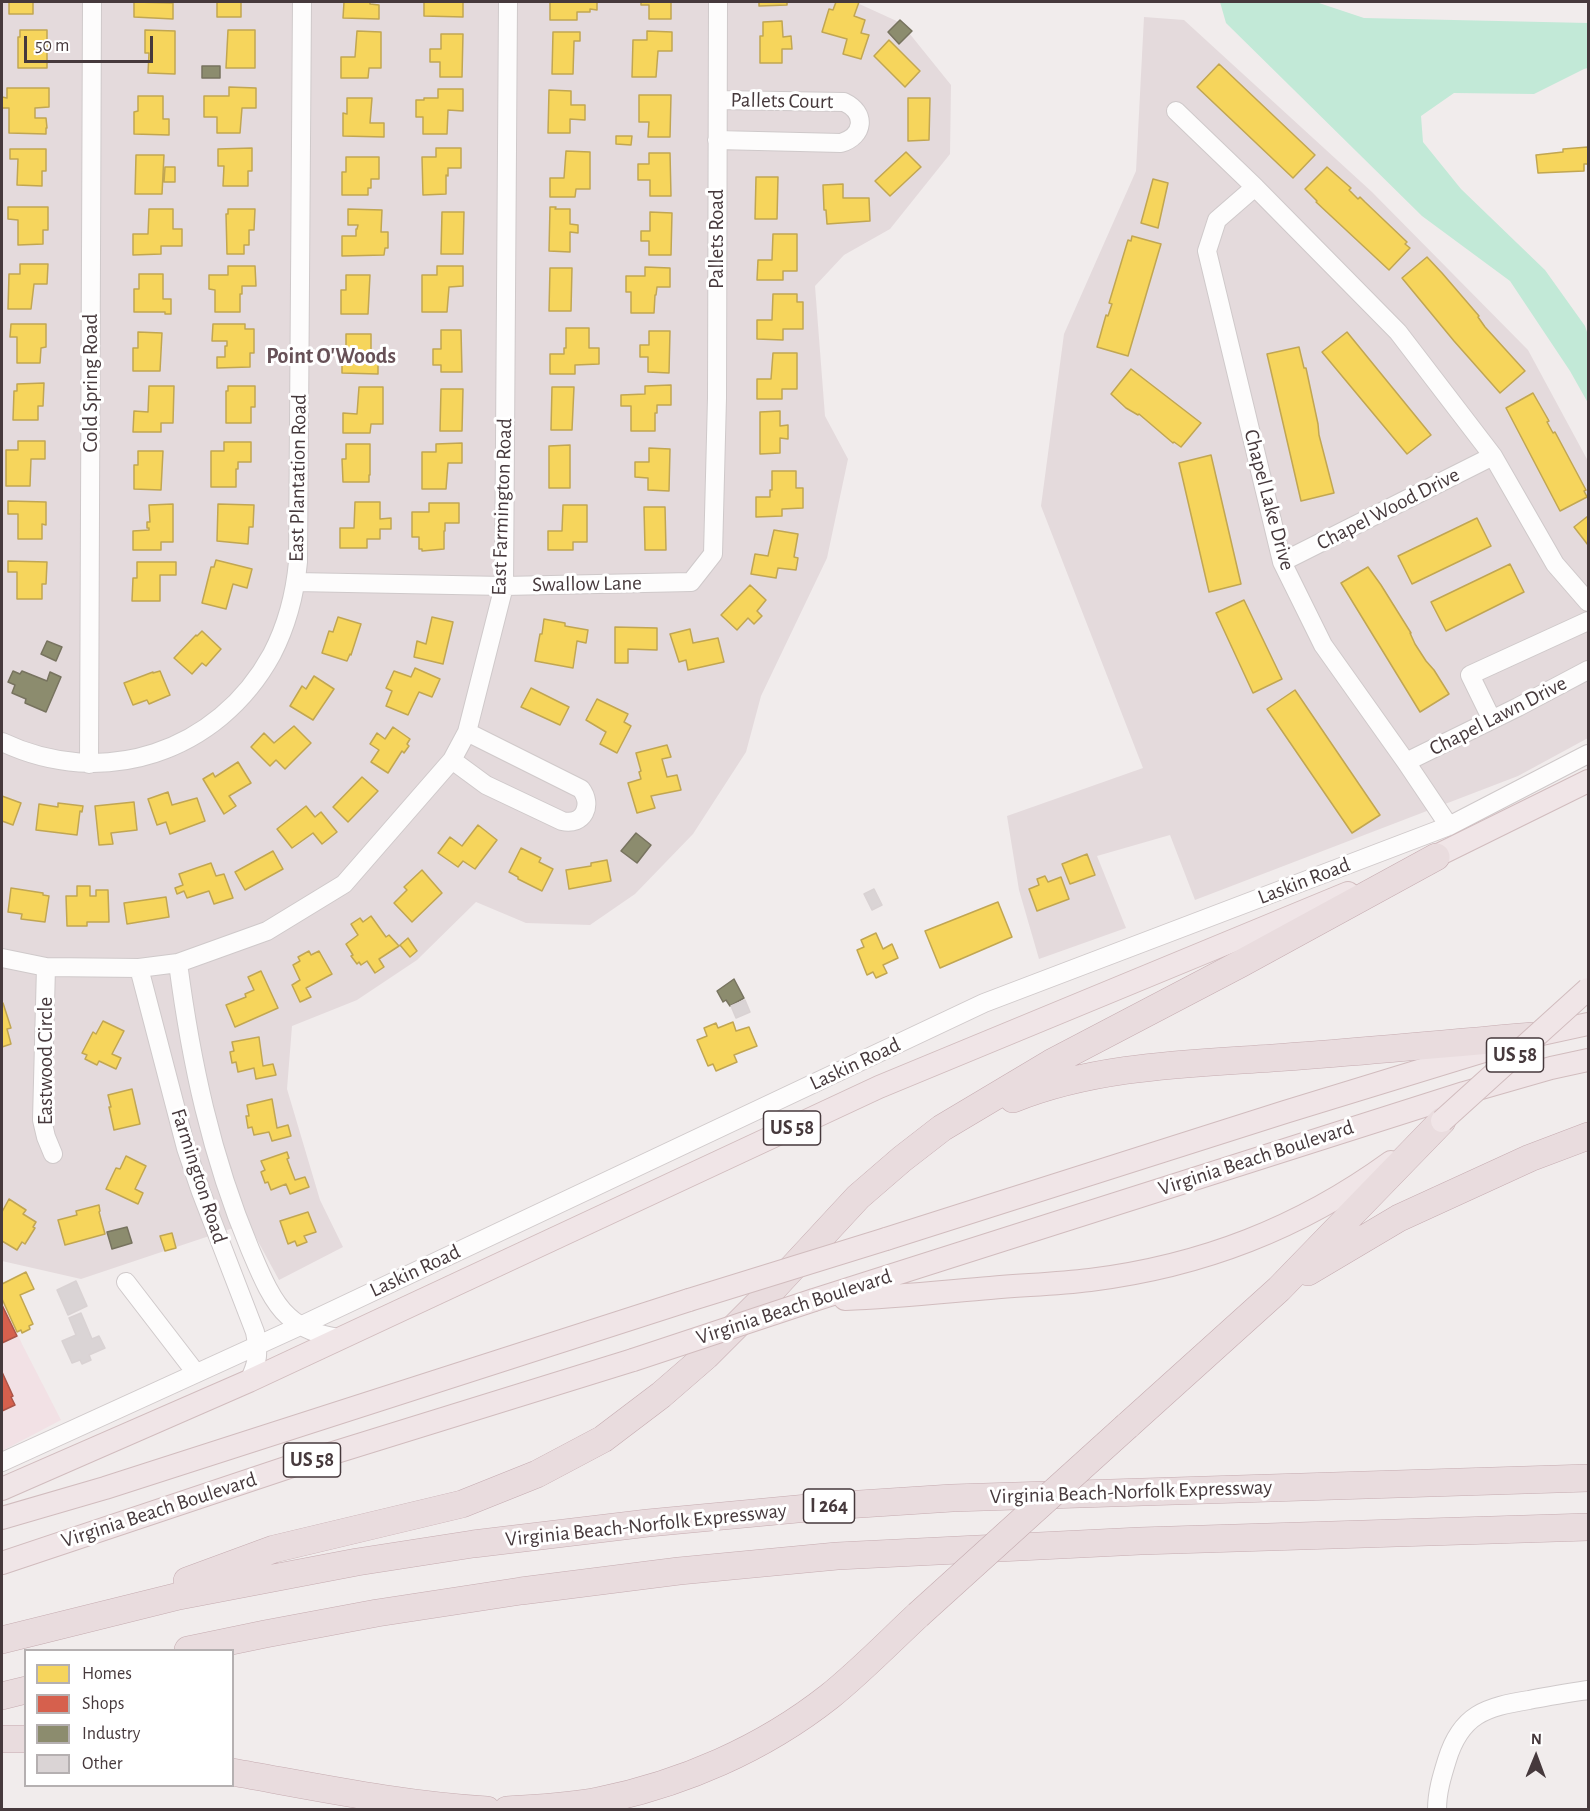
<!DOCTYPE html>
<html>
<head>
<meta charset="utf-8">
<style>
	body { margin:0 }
	#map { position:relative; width:1590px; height:1811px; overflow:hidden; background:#f1ecec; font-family:"Alegreya Sans",sans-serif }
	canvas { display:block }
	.frame { position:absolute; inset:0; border:3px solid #46393c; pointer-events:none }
	.legend { position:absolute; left:24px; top:1649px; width:210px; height:138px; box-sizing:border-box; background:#fff; border:2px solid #b5b0b1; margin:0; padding:8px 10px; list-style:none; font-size:18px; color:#46393c }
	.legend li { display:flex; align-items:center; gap:12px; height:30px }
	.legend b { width:30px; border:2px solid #b5b0b1 }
	.north { position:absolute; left:1506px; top:1727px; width:60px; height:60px; -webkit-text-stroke:4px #fff; paint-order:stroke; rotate:1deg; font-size:16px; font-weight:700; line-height:24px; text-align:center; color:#46393c }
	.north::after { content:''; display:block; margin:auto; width:21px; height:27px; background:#46393c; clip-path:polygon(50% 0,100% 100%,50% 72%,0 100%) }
	.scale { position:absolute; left:24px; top:36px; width:129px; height:27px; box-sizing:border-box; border:3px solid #46393c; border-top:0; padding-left:8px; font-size:18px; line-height:21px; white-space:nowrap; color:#46393c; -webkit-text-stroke:4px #fff; paint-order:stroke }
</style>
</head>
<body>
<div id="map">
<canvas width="1590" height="1811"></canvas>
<div class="frame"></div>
<ul class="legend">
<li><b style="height:16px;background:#f6d55c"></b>Homes</li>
<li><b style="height:16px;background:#d6604d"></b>Shops</li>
<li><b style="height:16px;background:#8c8c6e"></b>Industry</li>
<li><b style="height:16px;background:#dad4d5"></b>Other</li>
</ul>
<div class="north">N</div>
<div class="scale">50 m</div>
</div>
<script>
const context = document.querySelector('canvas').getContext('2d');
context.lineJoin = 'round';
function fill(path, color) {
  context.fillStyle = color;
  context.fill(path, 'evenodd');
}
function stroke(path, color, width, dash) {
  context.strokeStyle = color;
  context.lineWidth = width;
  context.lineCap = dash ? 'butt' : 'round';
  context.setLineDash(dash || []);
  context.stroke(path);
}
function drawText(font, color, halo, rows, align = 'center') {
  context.font = font + ' "Alegreya Sans",sans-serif';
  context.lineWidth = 6;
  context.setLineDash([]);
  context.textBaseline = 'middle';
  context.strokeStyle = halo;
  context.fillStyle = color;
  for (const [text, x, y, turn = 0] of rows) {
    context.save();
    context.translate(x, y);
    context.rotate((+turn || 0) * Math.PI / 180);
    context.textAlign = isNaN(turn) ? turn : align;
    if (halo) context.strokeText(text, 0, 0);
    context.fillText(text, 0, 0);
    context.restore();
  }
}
const residential = new Path2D(`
	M2 2H855L901 23 951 85 950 154 890 229 844 255 815 286 825 416 848 459 827 558 761 696 746 752 693 834 635 894 590 925 526 923 476 902 417 960 357 1000 292 1026 287 1089 320 1200 343 1247 279 1280 248 1223 81 1279 2 1261Z
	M1144 17 1184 20 1372 192 1528 350 1588 461V738L1518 776 1195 900 1170 835 1097 856 1126 928 1039 959 1019 890 1007 816 1143 768 1041 506 1064 334 1136 171Z`);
const commercial = new Path2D(`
	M2 1299 22 1344 61 1420 2 1451Z`);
const water = new Path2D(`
	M1220 2H1316L1364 18 1588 23V68L1584 69 1534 94 1454 93 1421 116 1423 142 1461 189 1545 270 1585 326 1588 335V403L1570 371 1510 281 1422 216 1226 23Z`);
const homes = new Path2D(`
	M9 2H33V14H9Z
	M134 2 173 3V19L134 17Z
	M217 2H241V17H217Z
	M344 2H372H370V4L379 5V19L343 18Z
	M424 2H463V17L424 16Z
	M550 2H597V10L590 9V12H577V20H550Z
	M641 2H671V19H649V5H641Z
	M759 2H787V5L759 6Z
	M836 2H859L854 16 865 20 861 33 869 35 861 59 843 54 847 39 822 32 829 9 833 10Z
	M782 21 783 37 791 36 792 49H782V63H760V36H763V22Z
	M20 30H47V68H18V37H20Z
	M145 30 175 31V74L148 73 149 53H145Z
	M228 30H255V68H226Z
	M357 31 381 32V68H369L368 78H341V57H355Z
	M647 31 672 32V51H658L656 77H632L633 40H647Z
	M553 32H580V41H574L573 74H552Z
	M441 34H463L462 77H440V62H430V49H441Z
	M889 40 920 71 905 87 874 56Z
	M1219 64 1315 155 1293 178 1197 87Z
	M229 87 256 88V108H242L240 133H217V117H204V96H229Z
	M7 88H49V107L35 108V118H46L47 128H46V134L9 133V108H2V97L7 98Z
	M438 89H463V111L448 110 447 134H423V117H416V100H424V98H438Z
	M549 90 571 91V105H585V120L570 119V133H548Z
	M639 95H671L670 137H648L649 122H639Z
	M138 96H163V119H169V135L134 134V112L138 111Z
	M347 98H372L370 123H384V137L343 136V113L347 114Z
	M908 98H930L929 140 908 141Z
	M616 136H632L631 145 616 144Z
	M1588 147V164H1584V171L1538 173 1536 155 1563 152V149Z
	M252 148V171H248V186H223L224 166H218V149Z
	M436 148H461V168H448V176L446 175V194L423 195 422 157H436Z
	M10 149H46V171H42V186L17 185 18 159H10Z
	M566 151 590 152V189H576L575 197H550V178H564Z
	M906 152 921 167 890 196 875 181Z
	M649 153H670L671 196H650V180H638V164H649Z
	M136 155H164L162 194H135Z
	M346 157H379V179H371V188H368V195H342V172H346Z
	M165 167H175V182H164Z
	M1327 167 1351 188 1349 190 1358 199 1360 197 1365 202 1407 242 1405 244 1410 248 1389 270 1316 202 1317 201 1305 189Z
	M756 177H778L777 219H755Z
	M1153 179 1168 183 1158 228 1141 223Z
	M843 184V198H869L870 221 827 224 826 210H824L823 185Z
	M8 207H48V230H43V244L18 245V220L8 219Z
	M550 207H556L555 209H570V224L578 225V233L570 232V252L549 251Z
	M149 209H173V229H182V246H161V254L133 255V234H148Z
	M228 209H255L254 230H249V245H244V254H227L226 214H228Z
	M348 209 382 210 381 232H388V248H385L384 255 342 256V236H356V229H357L358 225H348Z
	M442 212H464L463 254H441Z
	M650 212 672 213 671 255H649V241H641V231H650Z
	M773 234H797V271H783V280H757L758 260H772Z
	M1132 236 1161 244 1128 356 1097 347 1106 315 1108 316 1112 304 1109 303 1128 240 1131 241Z
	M1427 257 1442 273 1479 316 1478 317 1485 327 1525 371 1500 393 1454 341 1402 278Z
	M20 264H48L47 284H34L31 309H8L9 274H20Z
	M228 266H255L256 286H242V294H240V312H215V290L209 289V275H228Z
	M437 266H463V286L449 287 447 312H422V275H437Z
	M645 267 670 268V287H657L656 295H655L654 313H631V292H626V276H645Z
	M550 268H572L571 311H549Z
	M139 274H163V299H171V314H165V312H134V289H139Z
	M346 275H370L368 314H341V290H346Z
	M773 294H797V302H803V329H783V340L757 339V320H772Z
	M11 324H46V347L41 348 40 363H17V337H10Z
	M213 324H245V329H254V353H250V367L217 368V357H225V346H227V341H212Z
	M566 328H589V348H599V364L575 365V374H550V354H564V348H566Z
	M441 330H461L462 372H441V365H433V349H441Z
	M649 331H670L669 373 648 372V357H640V345H649Z
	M138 332 162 333 160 371H133V348H138Z
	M1347 332 1431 435 1407 454 1322 352Z
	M346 334H371V360L378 359V374L342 373V349H346Z
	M1299 347 1304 368H1306L1318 424 1319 435 1334 493 1301 501 1267 354Z
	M773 353H797V389H782V399H757V379H771Z
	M1131 369 1201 423 1181 447 1174 442 1173 443 1139 414 1138 415 1126 408 1111 394Z
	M44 383 43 406H38V420H13L14 391H17V384Z
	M671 385V405H657V413H655V431H631V406H621V395L645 394V386Z
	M149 386H174L173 423H161V432H133L134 411 148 412Z
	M228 386H255V407H251V423H226V391H228Z
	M359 387H383V424H371L370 433H343V413L357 414Z
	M552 387H574L572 430H551Z
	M441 389H463L462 431H440Z
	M1533 393 1549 421 1547 422 1553 433 1555 432 1586 490 1584 491 1587 497 1560 511 1506 408Z
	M780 411V426L788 425V439L780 438V453L760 454V412Z
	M18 441H45V459H31L30 486H6V450H18Z
	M224 442H251V462H238V469H236V487H211V451H224Z
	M462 443V463H448L446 489H422V452H436V444Z
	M346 444H370V475H369V482H343L342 459H346Z
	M570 445V488H549V446Z
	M649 448 670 449 669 491 648 490V478L635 477V462H649Z
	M138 451H163L161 490 134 489V465H138Z
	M1211 455 1241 584 1209 592 1179 463Z
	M772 471H796V488H803V508L782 509V516L756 517V497H770V490H772Z
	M8 501 46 502V525L42 524V539H18V514H8Z
	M355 502H380V519L391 518V529H380V539H367V548H340V528H354Z
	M429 503H459V523H445V531H444V549L422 551V549H419V537H412V512H429Z
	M173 504V542H161V550H133V531L149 530V528H147V522H150L149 505Z
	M218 504 254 505 253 527H249L248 544 217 541Z
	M563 505H587V542H573V550H548V531H562Z
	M644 507H665L666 550H645Z
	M1588 516V545L1574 527Z
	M1477 518 1491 546 1412 584 1398 556Z
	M774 530 798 534 794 557 798 558 796 570 778 568 776 578 751 574 755 554 768 556Z
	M216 560 252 569 247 588 233 584 226 609 202 603 211 567H214Z
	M8 561 47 562 46 584H42V599H17V572H8Z
	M137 562H176V575H160V601H132L133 578H137Z
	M1510 564 1524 592 1446 631 1431 602Z
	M1368 567 1381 585 1411 633H1410L1415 644 1426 661 1434 670 1449 694 1420 712 1341 583Z
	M750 585 766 600 757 611 762 616 754 624 748 618 737 630 721 615Z
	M1244 600 1282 679 1253 693 1216 613Z
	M338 617 361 624 351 655 350 654 347 661 322 653 329 631 333 632Z
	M432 617 453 622 443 664 414 657 417 641 426 644Z
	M544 619 565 623V626L588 630 586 643 577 641 573 668 535 661 540 634H542Z
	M615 627 657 628V650L628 649V663H615Z
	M690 629 693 643 718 638 724 662 688 670 686 660 679 662 670 634Z
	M202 631 221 649 206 666 202 663 192 674 174 658 196 635 197 636Z
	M415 668 440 679 432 697 419 692 408 715 386 706 392 691 386 688 394 671 411 677Z
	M160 671 170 695 149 704 147 700 133 705 124 683 153 672V673Z
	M314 676 334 689 313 720 290 706 302 686 306 689Z
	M531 688 569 707 560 725 521 707Z
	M1295 690 1380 815 1352 833 1267 709Z
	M597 699 628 714 624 722 631 726 617 753 600 744 606 732 586 720Z
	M294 726 311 743 285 769 276 760 270 766 251 747 264 733 274 743Z
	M393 727 410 739 407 744 409 746 404 753 402 751 388 773 371 762 379 750 370 744 377 733 385 739Z
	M667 745 671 757 662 759 667 777 677 775 681 790 651 796 655 808 637 813 628 783 641 779 639 772 641 771 636 753Z
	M238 762 251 783 229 796 236 806 224 814 203 779 213 773 215 777Z
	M362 777 378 791 348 822 333 807Z
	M168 792 172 805 197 798 205 821 170 834 166 822 157 825 148 799Z
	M2 796 21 803 13 825 2 821Z
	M134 802 137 830 111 833 113 844 99 845 95 806Z
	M58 803 83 806 82 812 80 811 77 835 36 830 39 804 58 807Z
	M306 806 315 817 321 812 337 832 322 844 313 833 292 848 277 829Z
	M478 825 497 840 475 869 463 861 458 867 438 853 450 837 462 846Z
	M521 848 541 858 539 862 553 869 542 891 518 879V877L509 872Z
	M273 851 283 869 245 890 235 872Z
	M1087 854 1095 875 1070 884 1062 864Z
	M607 860 611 881 569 889 566 870 591 866V863Z
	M211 863 216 876 224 874 233 898 214 904 209 891 187 898 184 891 177 894 175 888 183 885 179 874Z
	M422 870 442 893 412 922 394 903 407 890 404 887Z
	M1045 876 1048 882 1061 877 1069 899 1037 911 1029 889 1039 885 1037 879Z
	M77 886H90V896H96V890H108L109 922H87V926H67L66 896H77Z
	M11 888 43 893V895L49 896 45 922 21 919 22 914 8 912Z
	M166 897 169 917 127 924 124 903Z
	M998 902 1012 937 940 968 925 931Z
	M371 916 386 937 389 935 399 946 379 959 384 967 375 973 367 961 361 965 359 962 357 964 351 956 353 955 346 944 358 935 351 924 360 918 363 922Z
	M876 933 883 949 892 944 898 958 883 965 887 973 876 978 873 972 867 975 857 950 864 947 861 940Z
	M408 938 417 951 410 957 400 945Z
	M309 951 311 955 319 951 332 974 306 988 311 997 300 1002 292 985 300 980 293 965 300 961 298 957Z
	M261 971 278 1008 235 1027 226 1005 246 997 245 994 254 990 248 977Z
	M3 1003 11 1028 7 1029 11 1044 2 1047V1004Z
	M103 1021 124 1031 112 1054 121 1058 116 1069 99 1061 97 1065 85 1059 87 1055 82 1053 93 1032 96 1034Z
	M733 1022 736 1031 749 1027 757 1046 734 1055 737 1062 716 1071 713 1064 708 1066 697 1040 707 1036 704 1028 716 1023 718 1028Z
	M259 1037 263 1066 273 1064 276 1075 256 1079 254 1068 238 1072 236 1062 232 1063 230 1052 234 1051 232 1042Z
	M132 1089 140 1124 114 1130 109 1107H111L108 1095Z
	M272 1099 277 1128 288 1125 291 1136 272 1141 269 1132 254 1135 252 1127 248 1128 246 1116H249L247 1105Z
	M287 1152 289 1158 287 1159 295 1180 305 1177 309 1187 290 1194 286 1184 271 1190 268 1182 265 1183 261 1172 265 1170 261 1161Z
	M126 1156 146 1166 135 1189 143 1193 138 1204 106 1189 116 1168 120 1169Z
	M9 1199 26 1210 23 1214 36 1222 33 1227 35 1228 25 1244 22 1242 17 1250 2 1241V1212Z
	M99 1205 100 1211 99 1212 105 1234 65 1245 58 1220 77 1215 76 1211Z
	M308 1212 316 1232 304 1236 307 1242 297 1246 295 1241 288 1244 280 1221Z
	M172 1233 176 1248 165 1251 160 1236Z
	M26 1272 34 1289 20 1295 33 1324 29 1326 30 1329 22 1333 21 1330 17 1332 2 1299V1284Z`);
const shops = new Path2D(`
	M2 1305 17 1336 2 1343Z
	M2 1372 13 1396 11 1397 15 1405 2 1411Z`);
const industry = new Path2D(`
	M900 20 912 31 899 44 888 32Z
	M202 66H220V78H202Z
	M47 641 62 647 56 661 41 654Z
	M13 671 20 674 22 671 47 681 50 672 61 677 46 712 25 703 26 699 12 693 15 685 8 682Z
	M636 833 651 845 637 863 621 851Z
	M734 979 744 998 730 1006 726 1000 723 1002 717 991Z
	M127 1227 132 1243 112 1249 107 1232Z`);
const building = new Path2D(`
	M874 889 882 905 872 910 864 894Z
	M745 1000 750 1012 736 1018 731 1006Z
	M76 1281 87 1306 68 1315 57 1290Z
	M81 1313 92 1339 99 1336 105 1348 89 1355 91 1360 82 1364 80 1360 72 1363 62 1341 76 1335 69 1318Z`);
const minor = new Path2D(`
	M1176 111 1255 187 1398 332 1493 456 1555 564 1588 602
	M717 140 841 143C864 136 867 113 844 102L718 100
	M1255 187 1217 220 1207 251 1282 562 1323 645 1406 762 1449 826
	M1282 562 1493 456
	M296 582 504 586 691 582 713 554 717 398 718 2
	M1492 720 1470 675 1588 621
	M2 742C103 790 218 753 272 654 287 625 295 594 298 562L302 2
	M452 760 486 785 562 821C584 826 593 805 581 789L467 732
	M1406 762 1518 707 1588 670
	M89 764 92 2
	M2 958 46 967 139 968 178 963 267 931 344 884 452 760 467 732 504 586 508 2
	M178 963C191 1062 211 1156 250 1249 259 1270 271 1301 288 1316 303 1330 321 1336 342 1338
	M46 967 42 1120 46 1137 53 1154
	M139 968 186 1148 201 1192 255 1332C259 1353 258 1362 249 1381
	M126 1282 196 1373
	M2 1462 300 1326 984 1003 1449 826 1588 754
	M1437 1810C1437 1792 1442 1776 1447 1760 1461 1714 1486 1707 1529 1700 1549 1696 1569 1693 1588 1690`);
const major = new Path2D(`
	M1420 864 1588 781
	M1528 1037 1588 1024
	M886 1239 1285 1112 1497 1047
	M845 1299C894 1297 942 1292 990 1288 1024 1285 1057 1284 1090 1280 1202 1266 1300 1228 1391 1162
	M814 1300 1464 1093 1551 1068 1588 1060
	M2 1489 249 1381 879 1087 1348 893
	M2 1518 105 1488 689 1300
	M2 1563 304 1462 633 1360`);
const highway = new Path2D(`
	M1013 1099C1095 1066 1186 1064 1273 1058 1359 1052 1445 1044 1532 1036
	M1308 1272 1399 1218 1530 1158 1588 1136
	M1127 1426 1279 1289 1442 1121
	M187 1581 274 1549 462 1504 537 1474 603 1439 661 1395 706 1356 770 1292 858 1197 902 1159 942 1128 1051 1063 1240 964 1436 857
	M2 1640 179 1596 357 1562 473 1544 648 1523 829 1506 952 1498 1588 1478
	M188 1650 265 1634 377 1613 521 1591 679 1571 837 1556 1140 1541 1588 1527
	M2 1696 26 1690
	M2 1739H26
	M232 1772C317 1787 401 1805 487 1810
	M507 1810C537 1808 568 1807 598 1801 682 1784 763 1749 830 1696 861 1671 889 1642 918 1615`);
const majorBridge = new Path2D(`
	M1442 1121 1588 989
	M689 1300 886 1239
	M633 1360 814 1300`);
const highwayBridge = new Path2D(`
	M918 1615 1127 1426`);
const shields = [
	[1515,1055,57],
	[792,1128,57],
	[312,1460,57],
	[829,1506,51]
];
const shieldNames = [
	["US 58",1515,1055],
	["US 58",792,1128],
	["US 58",312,1460],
	["I 264",829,1506]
];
const streetNames = [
	["Pallets Court",782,101,1],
	["Pallets Road",717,239,-90],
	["Cold Spring Road",91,383,-90],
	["East Plantation Road",298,478,-89],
	["Chapel Lake Drive",1269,500,75],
	["East Farmington Road",502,507,-88],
	["Chapel Wood Drive",1388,509,-27],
	["Swallow Lane",587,584,-1],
	["Chapel Lawn Drive",1498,716,-27],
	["Laskin Road",1304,881,-21],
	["Eastwood Circle",46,1061,-90],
	["Laskin Road",855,1064,-25],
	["Virginia Beach Boulevard",1256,1158,-18],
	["Farmington Road",199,1176,72],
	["Laskin Road",415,1271,-25],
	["Virginia Beach Boulevard",794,1307,-18],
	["Virginia Beach-Norfolk Expressway",1131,1492,-2],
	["Virginia Beach Boulevard",159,1510,-18],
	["Virginia Beach-Norfolk Expressway",646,1525,-6]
];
const neighbourhoodNames = [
	["Point O'Woods",331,356]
];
fill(residential, '#e4dadc');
fill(commercial, '#f2e1e5');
fill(water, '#c2e9d7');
fill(homes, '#f6d55c');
stroke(homes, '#c1a652', 1.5);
fill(shops, '#d6604d');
stroke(shops, '#ab5448', 1.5);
fill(industry, '#8c8c6e');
stroke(industry, '#77735f', 1.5);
fill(building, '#dad4d5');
stroke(building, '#d9d2d3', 1.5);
stroke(minor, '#cfc9ca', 20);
stroke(major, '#d1bcbe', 24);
stroke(highway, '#c5abb0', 28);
stroke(minor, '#fdfcfc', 18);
stroke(major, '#f0e5e7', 22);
stroke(highway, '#e9dcde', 27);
stroke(majorBridge, '#d1bcbe', 24, []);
stroke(highwayBridge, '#c5abb0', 28, []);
stroke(majorBridge, '#f0e5e7', 22);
stroke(highwayBridge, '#e9dcde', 27);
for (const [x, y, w] of shields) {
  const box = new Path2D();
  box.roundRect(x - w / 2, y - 17, w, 34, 4.5);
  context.fillStyle = '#fff';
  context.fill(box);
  stroke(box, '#46393c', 1.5);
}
drawText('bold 20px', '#46393c', null, shieldNames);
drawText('21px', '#46393c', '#fff', streetNames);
drawText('bold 22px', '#675157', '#fff', neighbourhoodNames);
</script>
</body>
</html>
